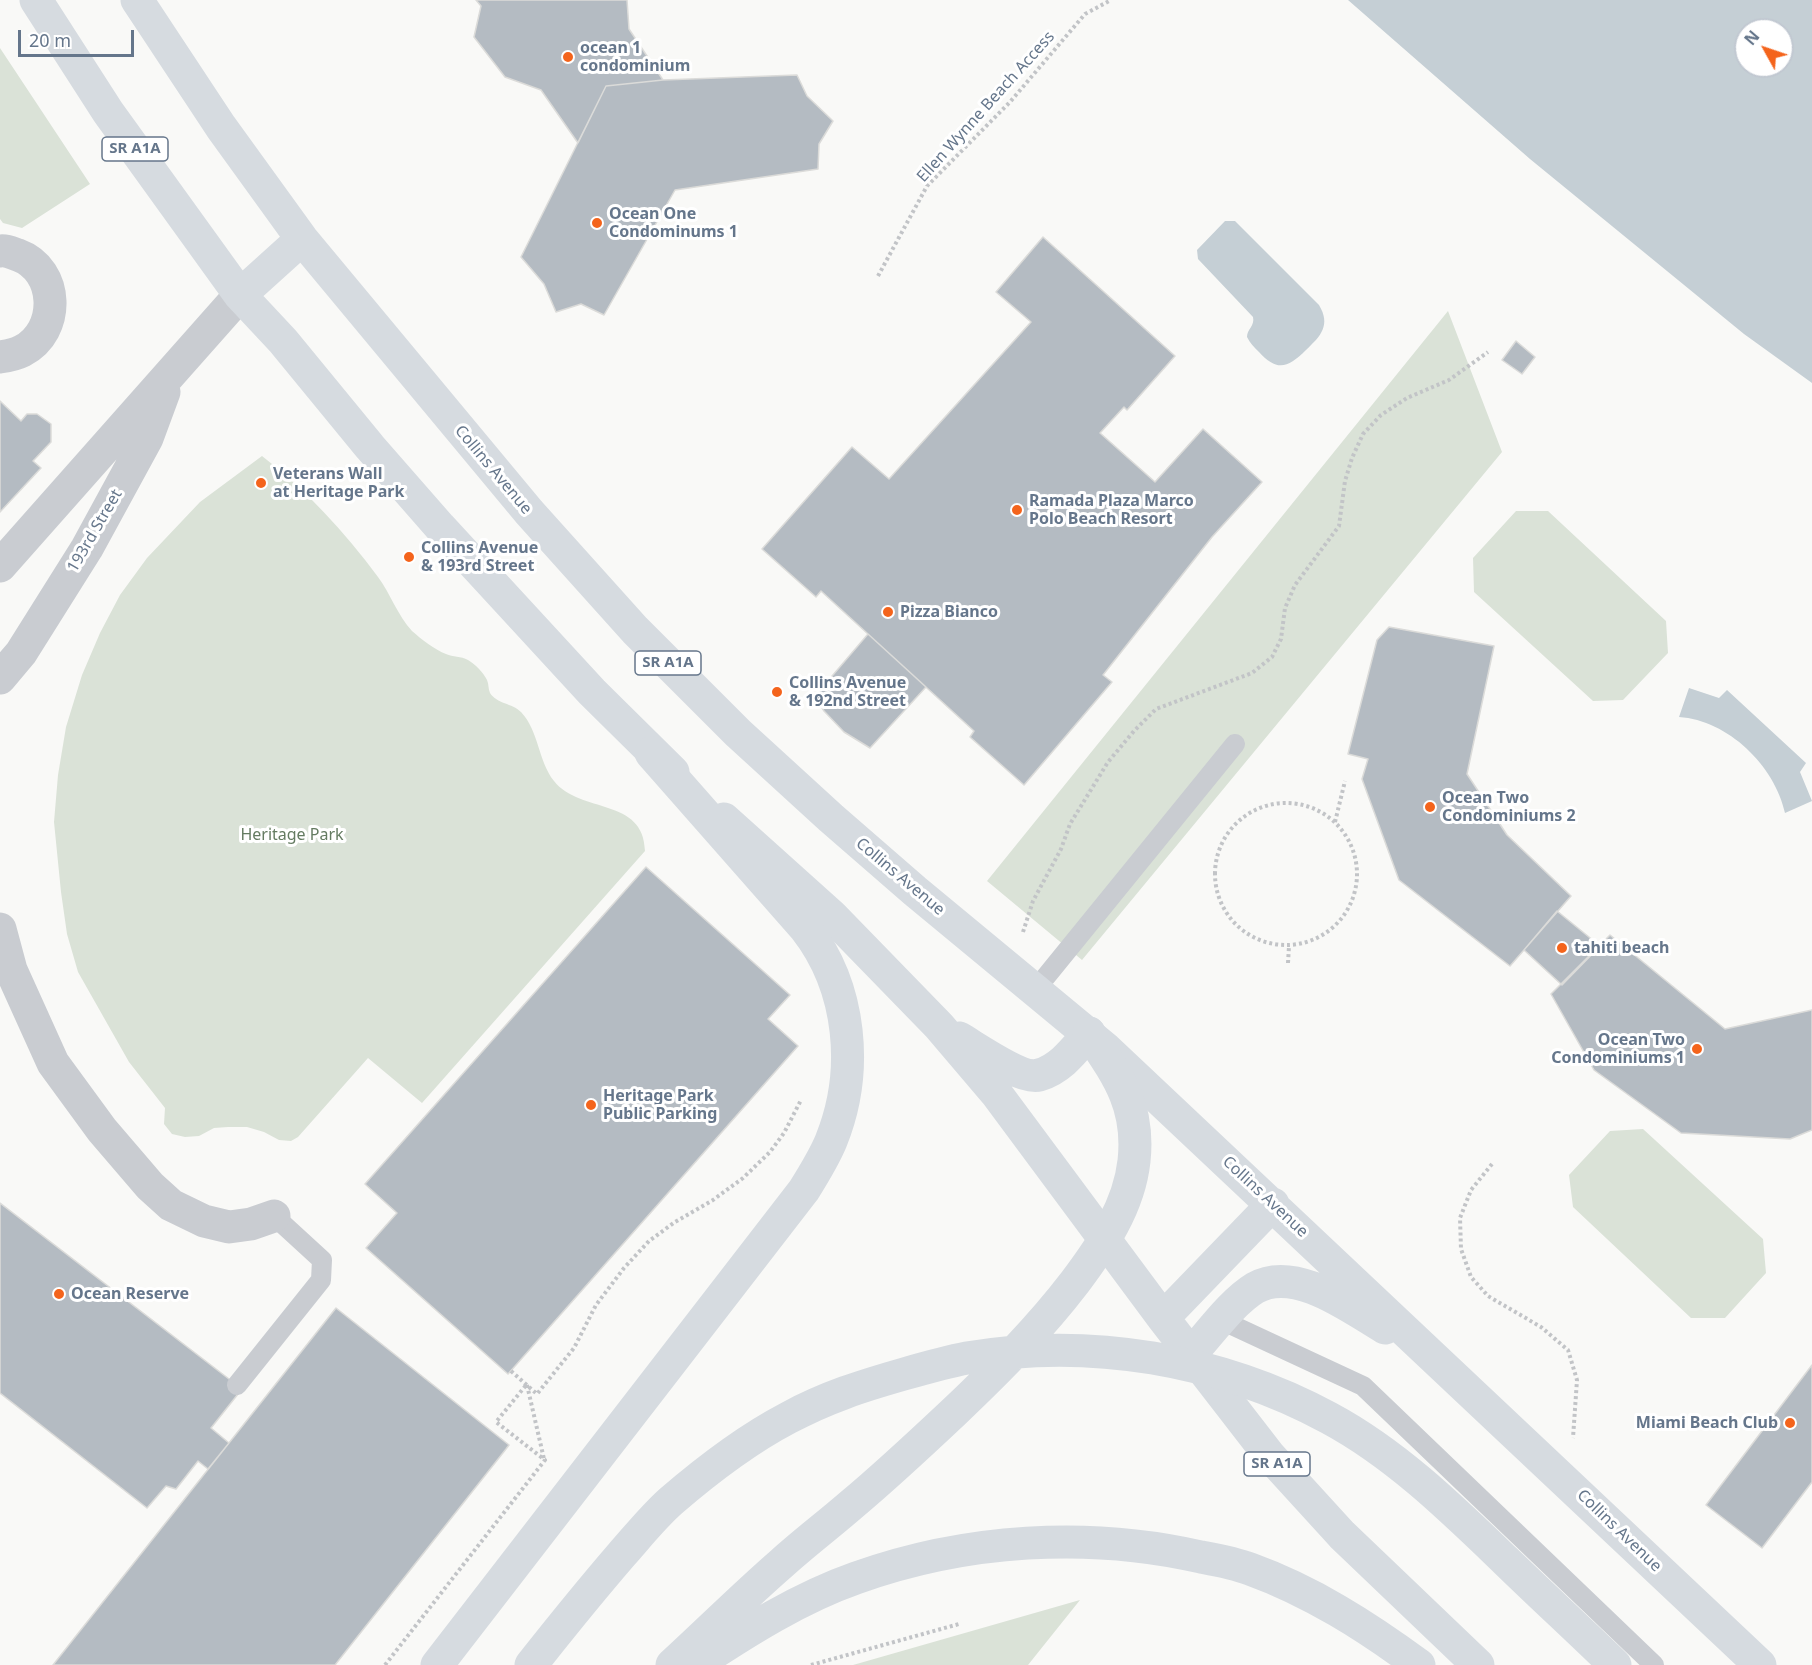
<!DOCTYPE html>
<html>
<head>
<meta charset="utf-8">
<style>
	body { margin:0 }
	#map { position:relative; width:1812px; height:1665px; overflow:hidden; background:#f9f9f7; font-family:"Noto Sans",sans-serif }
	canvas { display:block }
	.north { position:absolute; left:1734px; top:18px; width:60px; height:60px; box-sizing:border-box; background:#fff; border:2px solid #c1c8d1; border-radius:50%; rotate:310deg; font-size:16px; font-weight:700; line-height:24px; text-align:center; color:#65768b }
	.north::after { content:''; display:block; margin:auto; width:21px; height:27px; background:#f4641c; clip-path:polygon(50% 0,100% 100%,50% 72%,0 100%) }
	.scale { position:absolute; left:18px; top:30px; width:116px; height:27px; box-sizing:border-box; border:3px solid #65768b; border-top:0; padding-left:8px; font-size:18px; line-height:21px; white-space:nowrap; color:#65768b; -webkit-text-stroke:4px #fff; paint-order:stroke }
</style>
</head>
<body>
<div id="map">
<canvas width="1812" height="1665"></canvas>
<div class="north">N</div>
<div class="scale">20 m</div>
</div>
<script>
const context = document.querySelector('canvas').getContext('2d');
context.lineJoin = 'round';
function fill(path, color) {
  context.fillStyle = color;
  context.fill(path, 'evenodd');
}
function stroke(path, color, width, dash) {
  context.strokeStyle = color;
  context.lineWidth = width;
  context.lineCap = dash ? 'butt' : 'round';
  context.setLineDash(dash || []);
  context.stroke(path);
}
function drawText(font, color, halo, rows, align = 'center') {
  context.font = font + ' "Noto Sans",sans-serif';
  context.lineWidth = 6;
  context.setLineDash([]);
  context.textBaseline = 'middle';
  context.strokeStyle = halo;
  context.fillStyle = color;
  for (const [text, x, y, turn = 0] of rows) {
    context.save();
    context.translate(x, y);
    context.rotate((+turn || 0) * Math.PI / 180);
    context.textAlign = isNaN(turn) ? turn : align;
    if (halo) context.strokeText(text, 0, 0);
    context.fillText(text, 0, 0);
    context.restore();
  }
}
const green = new Path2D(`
	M0 48 90 184 22 228 3 223 0 219Z
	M1448 311 1502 452 1082 960 987 881Z
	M262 456C306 490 345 532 378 577 390 593 398 616 412 631 421 639 435 650 446 654 453 657 461 656 468 660 475 664 483 672 487 680 489 684 488 689 490 693 497 704 512 703 521 712 539 731 538 761 554 781 580 814 644 797 645 851L422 1103 368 1058 298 1137 291 1141 279 1140 264 1132 247 1127H228L214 1128 199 1136 185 1137 172 1134 164 1124 165 1108 129 1062 78 972 67 934 61 892 54 822 58 775 66 727 82 675 100 633 120 595 147 558 200 502Z
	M1516 511H1548L1666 621 1668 653 1623 700 1593 701 1474 592 1473 558Z
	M1643 1129 1763 1239 1766 1273 1725 1318H1691L1573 1207 1569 1175 1610 1131Z
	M1080 1600 1028 1665H853Z`);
const water = new Path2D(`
	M1348 0H1812V383L1744 334 1530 159ZM1746 30H1782V66H1746Z
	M1225 221H1235L1319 305C1331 325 1321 336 1306 350 1288 368 1277 372 1259 352 1254 347 1250 343 1247 337 1247 329 1255 326 1253 317L1198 259 1197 250Z
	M1689 688 1719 698 1727 690 1806 763 1800 772 1812 801 1785 813C1775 766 1728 720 1679 717Z`);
const building = new Path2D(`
	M476 0H627L629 29 663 80 606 86 578 143 541 90 505 77 474 37 481 6Z
	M797 75 807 96 833 121 819 144 818 169 675 190 604 315 581 304 556 312 544 284 521 257 606 86 663 80Z
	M1043 237 1175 356 1127 410 1124 407 1100 433 1155 482 1203 429 1262 482 1212 537 1103 675 1112 682 1024 785 970 737 974 731 821 591 816 597 762 549 852 447 889 479 1031 322 996 292Z
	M1516 341 1535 357 1522 374 1502 360Z
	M0 401 21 421 27 414H37L51 424V442L33 461 41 468 0 512Z
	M1389 627 1494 646 1467 774 1507 835 1571 896 1510 966 1399 880 1362 779 1368 759 1348 754 1377 640Z
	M868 634 926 687 870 748 844 732 824 711 815 696Z
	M646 867 790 995 768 1019 798 1046 508 1374 366 1248 397 1213 365 1184Z
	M1557 911 1600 946 1562 985 1524 950Z
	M1610 935 1725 1029 1812 1010V1130L1790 1139 1681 1133 1594 1070 1551 994Z
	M0 1203 242 1389 211 1428 229 1443 208 1469 198 1461 176 1489 166 1486 147 1508 0 1393Z
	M336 1308 509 1445 506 1449 335 1665H53Z
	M1812 1365V1482L1762 1548 1706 1505Z`);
const path = new Path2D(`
	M878 276 927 186 1010 102 1085 14 1111 0
	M1215 874a71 71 0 1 1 142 0a71 71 0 1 1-142 0Z
	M1335 822 1345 781
	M1023 932 1033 901 1061 849 1070 824 1108 762 1134 731 1156 709 1252 673 1272 657 1281 639 1285 608 1295 585 1339 526 1345 481 1352 458 1363 434 1381 415 1407 398 1449 380 1488 352
	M1288 963 1289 946
	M1492 1164 1471 1190 1460 1218 1461 1249 1471 1277 1488 1296 1541 1327 1568 1350 1577 1380 1573 1438
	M511 1371 537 1394 574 1348 596 1305 624 1268 649 1241 675 1222 713 1200 743 1178 770 1152 784 1133 801 1100
	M527 1385 544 1459
	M385 1665 545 1460 496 1422 527 1384
	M811 1665 959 1624`);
const service = new Path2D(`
	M1035 990 1235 744
	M1221 1320 1363 1386 1654 1665
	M237 1385 321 1280 322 1260 274 1216`);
const minor = new Path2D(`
	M0 251C7 250 12 253 18 255 59 270 61 331 22 351 16 354 7 356 0 357
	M0 566 240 295
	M0 678 21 653 87 548 147 438 164 392
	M0 929 11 970 53 1063 102 1130 150 1186 171 1205 204 1221 229 1227 251 1224 274 1216`);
const primary = new Path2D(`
	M36 0 108 112 240 295 283 341 370 447 440 527 592 692 673 772
	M137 0 221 127 302 239 529 512 635 630 738 733 831 818 915 891 1106 1049 1760 1665
	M240 295 302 239
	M724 819 832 916 939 1026 996 1093 1163 1318 1269 1455 1342 1535 1478 1665
	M959 1038C975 1047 1021 1080 1039 1075 1061 1069 1075 1049 1089 1033
	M1163 1318 1273 1204
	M1191 1354C1210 1333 1232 1302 1255 1288 1295 1265 1351 1308 1385 1328`);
const motorway = new Path2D(`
	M697 1664C747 1631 799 1598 856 1578 965 1539 1088 1531 1201 1557 1217 1560 1234 1563 1250 1569 1311 1591 1366 1626 1419 1665
	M437 1665 804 1190C814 1174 824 1158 831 1141 859 1072 852 988 805 928L651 753
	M531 1665C561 1627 591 1590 622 1554 638 1536 653 1517 671 1501 707 1470 746 1440 788 1418 827 1397 862 1386 904 1374 925 1368 946 1362 967 1358 1089 1337 1220 1359 1329 1418 1396 1454 1452 1509 1506 1561 1542 1596 1579 1630 1615 1665
	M672 1665C709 1631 744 1596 782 1563 804 1543 828 1525 851 1505 887 1475 921 1443 955 1411 998 1370 1039 1329 1075 1282 1102 1246 1129 1207 1134 1161 1140 1106 1118 1076 1089 1033`);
const markers = [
	[568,57,6,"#f4641c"],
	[597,223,6,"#f4641c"],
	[261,483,6,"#f4641c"],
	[1017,510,6,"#f4641c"],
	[409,557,6,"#f4641c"],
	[888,612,6,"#f4641c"],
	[777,692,6,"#f4641c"],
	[1430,807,6,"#f4641c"],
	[1562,948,6,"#f4641c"],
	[1697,1049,6,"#f4641c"],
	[591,1105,6,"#f4641c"],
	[59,1294,6,"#f4641c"],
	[1790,1423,6,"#f4641c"]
];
const shields = [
	[135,149,66],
	[668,663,66],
	[1277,1464,66]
];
const shieldNames = [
	["SR A1A",135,149],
	["SR A1A",668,663],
	["SR A1A",1277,1464]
];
const poiNames = [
	["ocean 1",580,48],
	["condominium",580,66],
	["Ocean One",609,214],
	["Condominums 1",609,232],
	["Veterans Wall",273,474],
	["at Heritage Park",273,492],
	["Ramada Plaza Marco",1029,501],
	["Polo Beach Resort",1029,519],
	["Collins Avenue",421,548],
	["& 193rd Street",421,566],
	["Pizza Bianco",900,612],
	["Collins Avenue",789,683],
	["& 192nd Street",789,701],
	["Ocean Two",1442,798],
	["Condominiums 2",1442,816],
	["tahiti beach",1574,948],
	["Ocean Two",1685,1040,"right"],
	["Condominiums 1",1685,1058,"right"],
	["Heritage Park",603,1096],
	["Public Parking",603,1114],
	["Ocean Reserve",71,1294],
	["Miami Beach Club",1778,1423,"right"]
];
const streetNames = [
	["Ellen Wynne Beach Access",986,107,-48],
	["Collins Avenue",493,470,50],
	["193rd Street",95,531,-60],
	["Collins Avenue",900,877,40],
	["Collins Avenue",1265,1197,43],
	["Collins Avenue",1619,1531,44]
];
const parkNames = [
	["Heritage Park",292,835]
];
fill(green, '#dae2d7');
fill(water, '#c5cfd5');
fill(building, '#b4bbc2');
stroke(building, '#dbdbd9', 1.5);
stroke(path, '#c2c4c7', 4, [3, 3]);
stroke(service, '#c9ccd1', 20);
stroke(minor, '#c9ccd1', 33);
stroke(primary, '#d6dbe0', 33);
stroke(motorway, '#d6dbe0', 33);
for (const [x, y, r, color] of markers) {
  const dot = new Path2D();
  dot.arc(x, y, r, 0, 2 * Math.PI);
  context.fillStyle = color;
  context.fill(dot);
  stroke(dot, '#fff', 2);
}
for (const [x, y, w] of shields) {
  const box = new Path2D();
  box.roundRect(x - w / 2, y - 12, w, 24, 4.5);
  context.fillStyle = '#fff';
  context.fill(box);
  stroke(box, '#65768b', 1.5);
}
drawText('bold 15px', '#65768b', null, shieldNames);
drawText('bold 16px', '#65768b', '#fff', poiNames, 'left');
drawText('16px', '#65768b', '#fff', streetNames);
drawText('16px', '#647b61', '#fff', parkNames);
</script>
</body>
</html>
